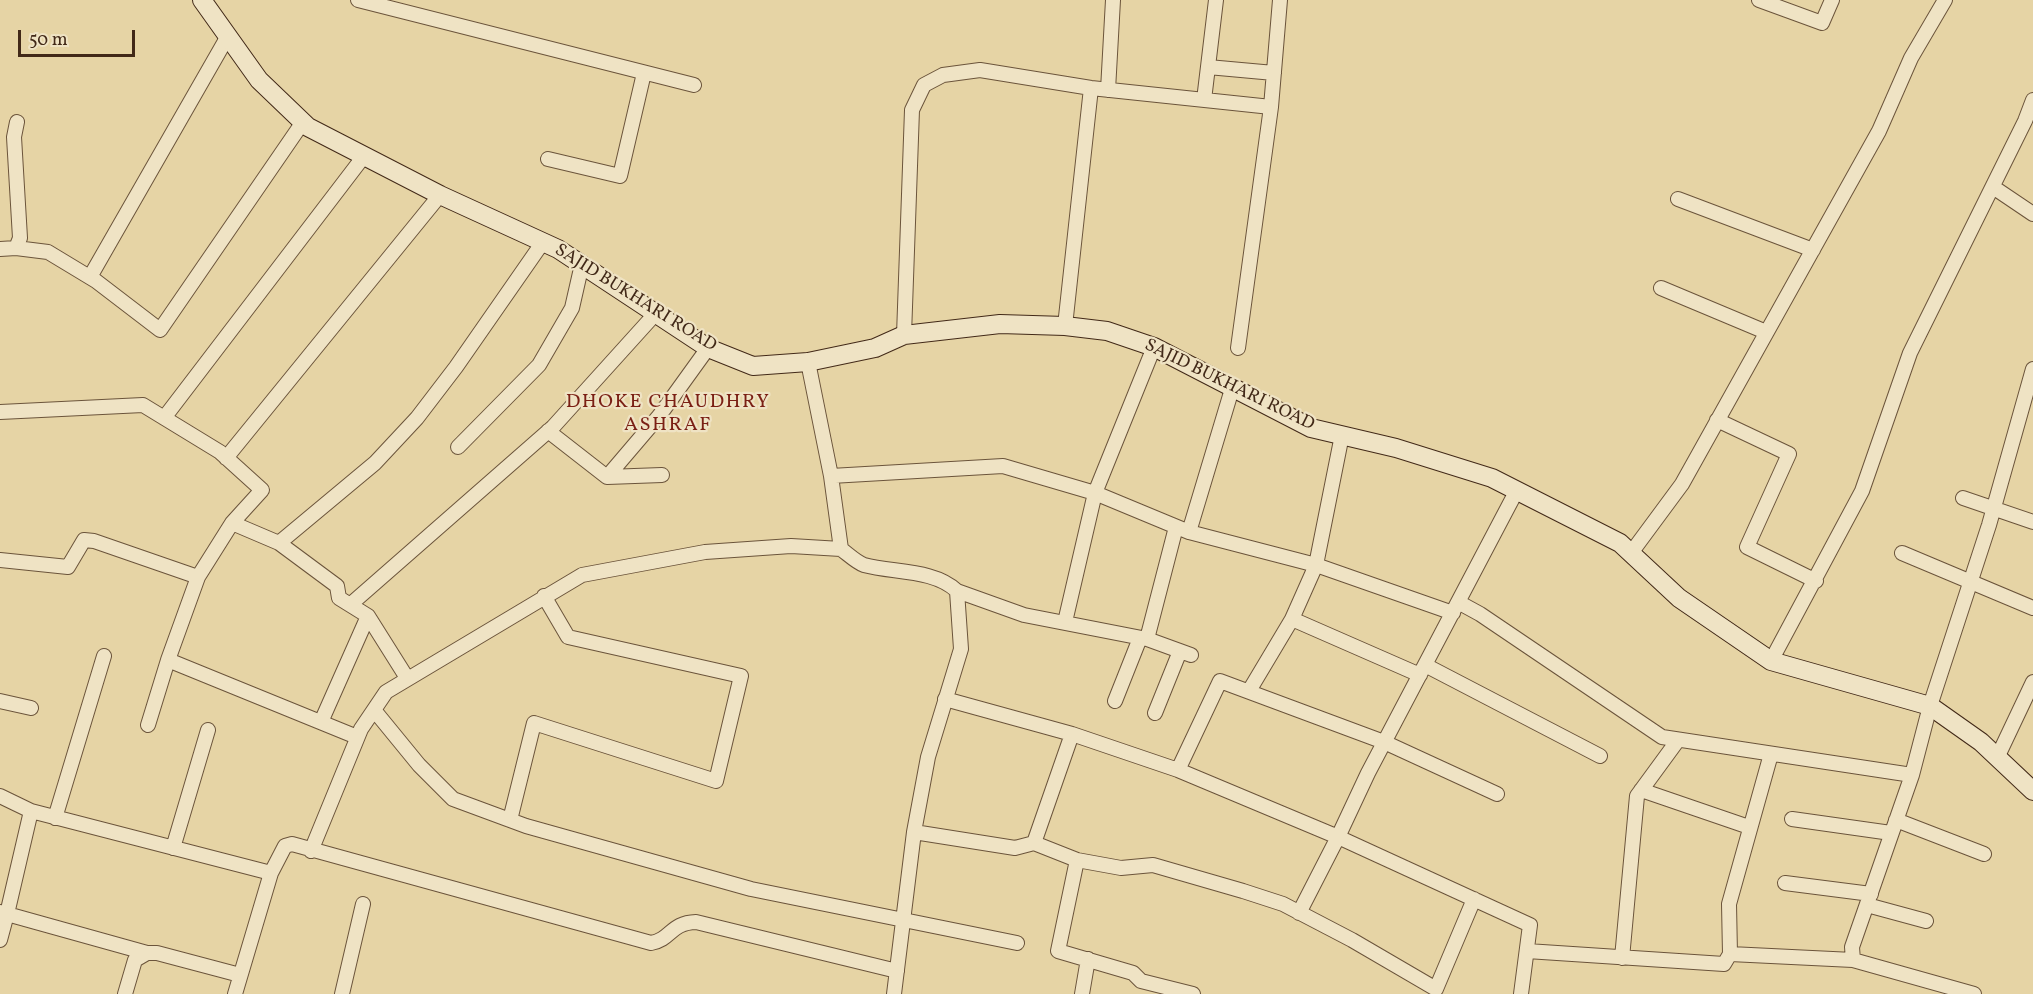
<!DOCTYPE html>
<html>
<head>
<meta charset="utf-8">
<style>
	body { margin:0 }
	#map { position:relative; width:2033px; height:994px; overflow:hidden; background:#e6d4a5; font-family:Vollkorn,serif }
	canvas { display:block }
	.scale { position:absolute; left:18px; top:30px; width:117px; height:27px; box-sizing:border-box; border:3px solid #422918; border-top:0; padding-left:8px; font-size:18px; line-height:21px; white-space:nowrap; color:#422918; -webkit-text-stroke:4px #efe3c4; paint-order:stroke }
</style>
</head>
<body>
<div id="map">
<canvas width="2033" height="994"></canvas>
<div class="scale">50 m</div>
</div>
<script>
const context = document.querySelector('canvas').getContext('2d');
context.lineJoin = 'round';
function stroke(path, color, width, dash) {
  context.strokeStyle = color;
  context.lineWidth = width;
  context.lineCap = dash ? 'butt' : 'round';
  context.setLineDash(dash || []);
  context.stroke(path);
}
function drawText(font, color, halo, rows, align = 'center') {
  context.font = font + ' Vollkorn,serif';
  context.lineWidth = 4.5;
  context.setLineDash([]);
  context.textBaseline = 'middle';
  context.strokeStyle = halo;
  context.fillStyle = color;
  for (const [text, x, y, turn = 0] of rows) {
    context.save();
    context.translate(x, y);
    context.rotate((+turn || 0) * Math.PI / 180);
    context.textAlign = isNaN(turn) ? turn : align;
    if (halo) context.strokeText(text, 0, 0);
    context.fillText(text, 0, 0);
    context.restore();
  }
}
const street = new Path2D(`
	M358 0 694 85
	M1759 0 1822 23 1832 0
	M1208 67 1274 73
	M1108 90 1113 0
	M1204 100 1216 0
	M548 159 620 176 644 73
	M1993 187 2033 214
	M1678 199 1813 250
	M16 248 48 252 96 281 160 330 303 122
	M0 249 16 248 20 238 14 137 17 122
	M90 277 228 36
	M1661 288 1766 332
	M1065 326 1091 88
	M904 335 912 110 924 85 943 75 980 70 1091 88 1271 107
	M1238 348 1271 107 1280 0
	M808 362 831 476 841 549C848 554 856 562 864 565 893 573 934 569 957 591L961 649 928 757 914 832 894 994
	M1232 389 1189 532 1316 565 1453 613
	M0 412 143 405 220 452 262 490 232 523 198 577 168 660 148 725
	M164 418 364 156
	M1717 420 1789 454 1747 547 1816 581
	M548 431 607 477 662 475
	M458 447 539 365 572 308 582 264
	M226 458 440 195
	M831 476 1003 466 1095 493 1189 532
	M607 477 659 416 708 348
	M1517 490 1368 773 1338 837 1530 925 1521 994
	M1963 498 2033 522
	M232 523 279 543 337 586 339 598 368 616 407 678
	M279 543 375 463 417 418 456 367 543 242
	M1631 553 1682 484 1879 131 1911 58 1945 0
	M1902 553 2033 608
	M0 560 68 567 84 540 94 541 198 577
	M957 591 1024 615 1147 639 1191 655
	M1458 602 1480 614 1662 737 1912 775 1930 706 1989 525 2033 369
	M351 604 553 427 656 313
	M1292 619 1420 675
	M1065 622 1095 493 1154 347
	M1147 639 1176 527
	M168 660 357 737
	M1771 661 1862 491 1910 353 2025 121 2033 100
	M1425 665 1600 756
	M1249 691 1292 619 1316 565 1342 435
	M945 699 1072 734 1178 770 1338 837 1299 913
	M0 701 31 708
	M1115 701 1140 638
	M374 710 419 765 453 799 526 826 751 889 1017 943
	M1155 713 1180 651
	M321 722 368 616
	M1771 754 1729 904 1730 954 1853 960 1852 947 1912 775
	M1997 758 2033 682
	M1178 770 1220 681 1384 742 1497 794
	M1641 790 1749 827
	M0 796 31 811 271 873
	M31 811 7 914 147 953H157L240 975
	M55 818 104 656
	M1792 819 1891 833
	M510 820 534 723 716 781 741 676 568 637 544 596
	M1896 820 1984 854
	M914 832 1015 848 1034 843 1077 860 1121 868 1153 865 1243 891 1283 904 1352 940 1436 989 1474 899
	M1034 843 1072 734
	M173 848 208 730
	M311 851 361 729 386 692 582 575 705 552 791 546 841 549
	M1077 860 1058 951 1133 973 1141 981 1193 994
	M1785 883 1871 894
	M1867 905 1926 921
	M0 912 7 914 0 940
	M1527 951 1724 964 1730 954
	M1622 958 1637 796 1678 740
	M1853 960 1974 994
	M125 994 135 960 147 953
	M235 994 271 873 285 846 292 844 651 943C672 939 670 923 696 922L897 971
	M342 994 363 904
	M1082 994 1088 959`);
const secondary = new Path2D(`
	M202 0 259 80 308 127 440 195 558 249 708 348 753 366 808 362 875 348 904 335 1000 324 1065 326 1107 331 1154 347 1311 428 1396 448 1492 478 1620 543 1679 598 1771 661 1930 706 1981 742 2033 791`);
const streetNames = [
	["SAJID BUKHARI ROAD",635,299,32],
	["SAJID BUKHARI ROAD",1229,386,26]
];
const neighbourhoodNames = [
	["DHOKE CHAUDHRY",668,403],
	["ASHRAF",668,426]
];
stroke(street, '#6b543b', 16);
stroke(secondary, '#422918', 20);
stroke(street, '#efe3c4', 14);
stroke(secondary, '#efe3c4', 18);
drawText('18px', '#422918', '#efe3c4', streetNames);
context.letterSpacing = '1.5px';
drawText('20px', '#7a1f14', '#efe3c4', neighbourhoodNames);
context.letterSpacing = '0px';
</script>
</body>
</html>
